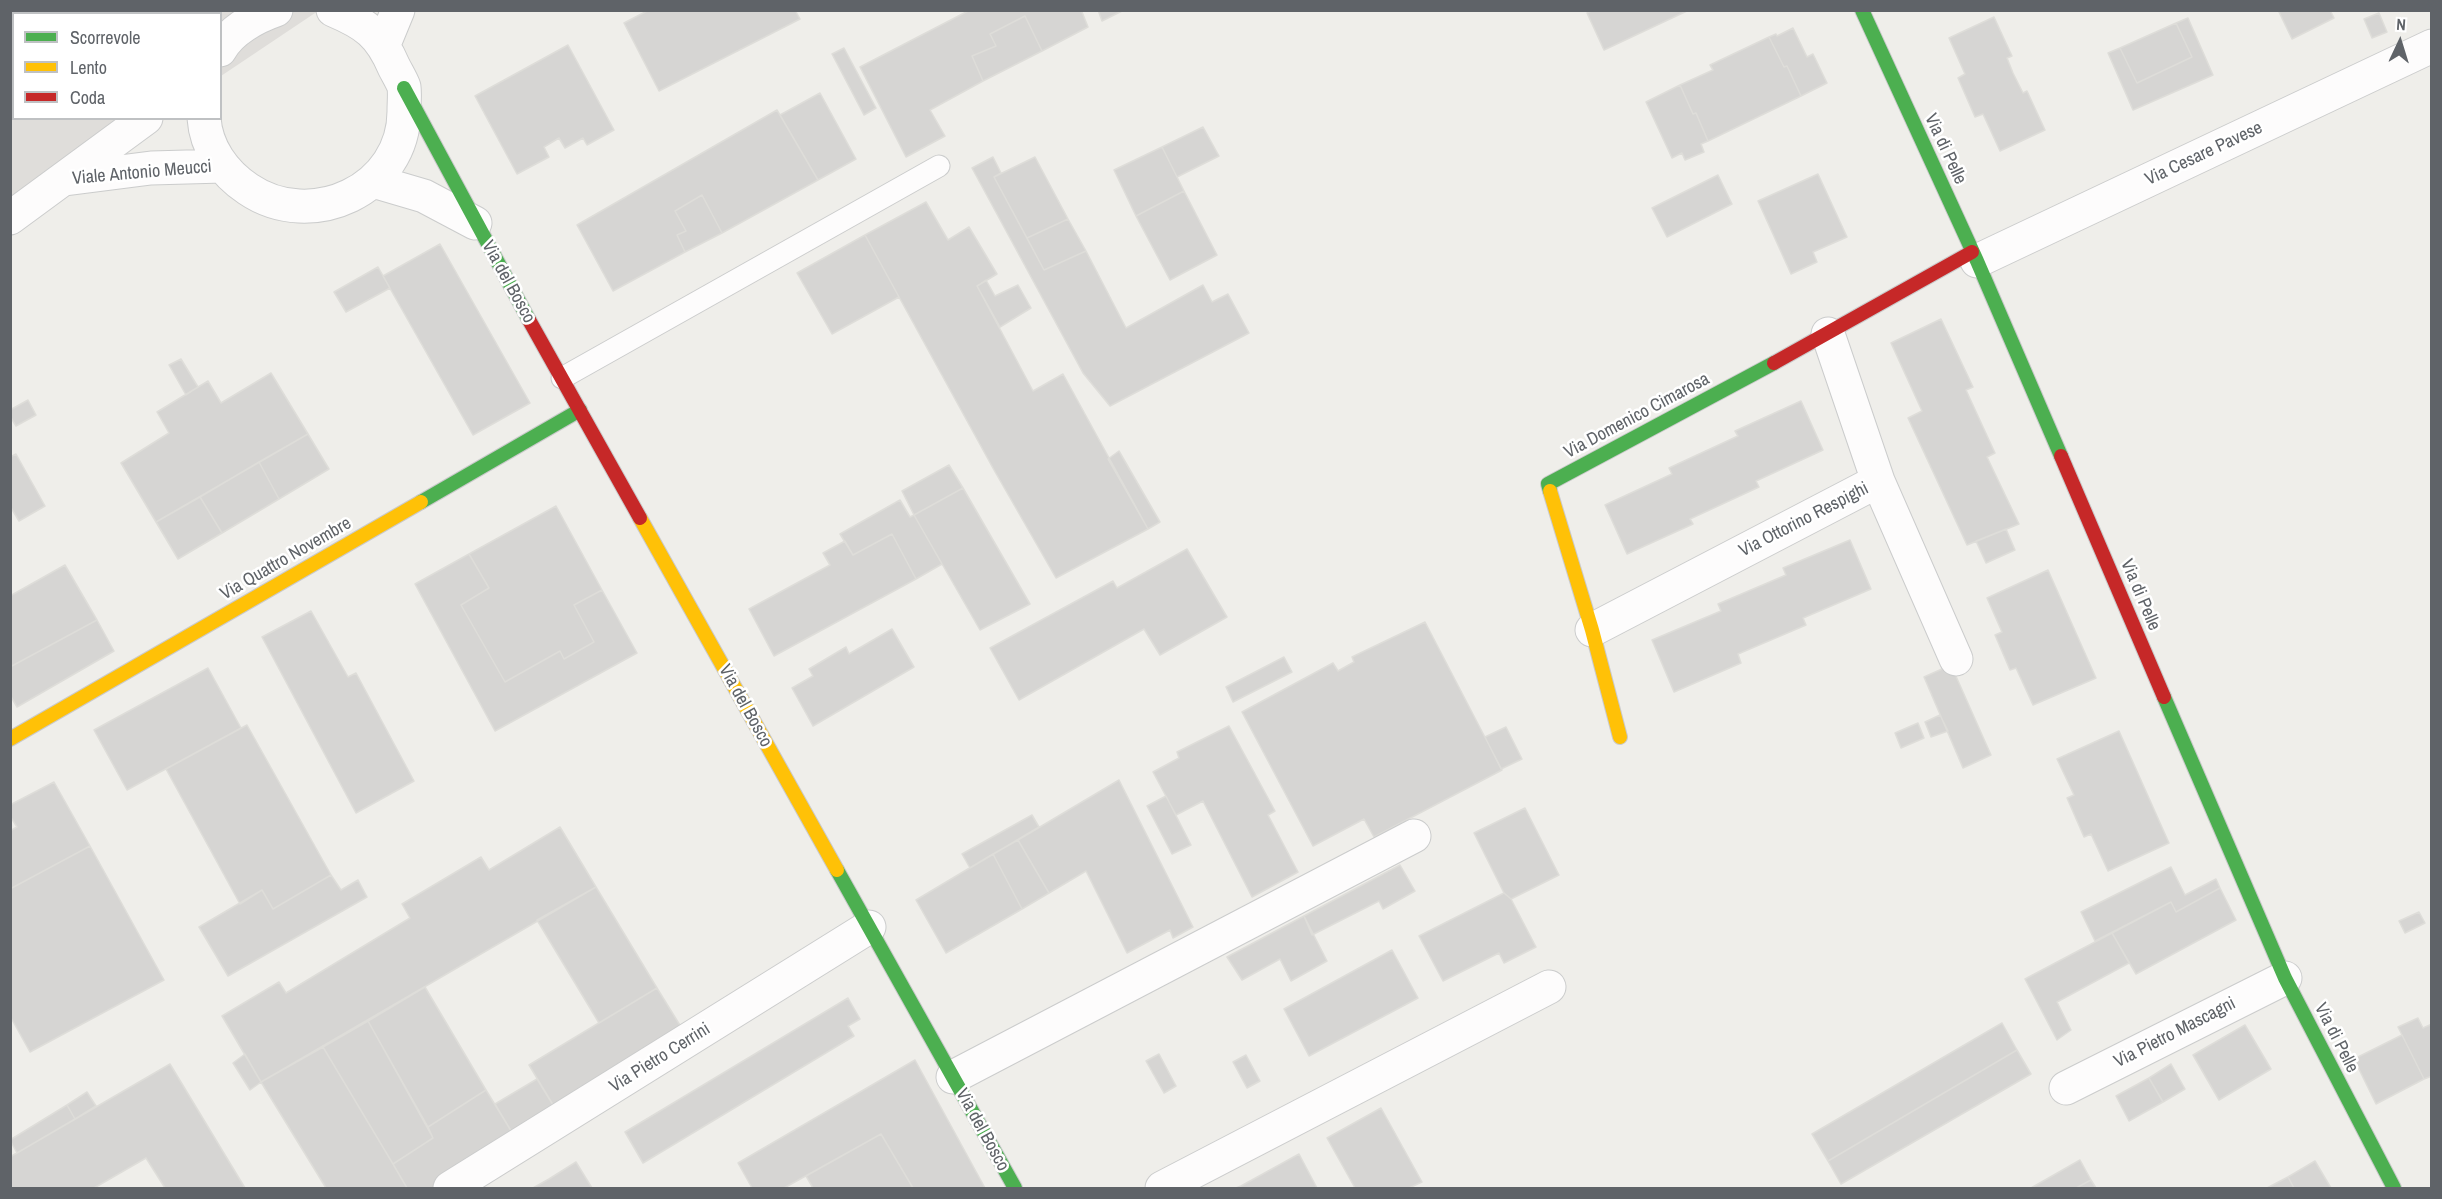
<!DOCTYPE html>
<html>
<head>
<meta charset="utf-8">
<style>
	body { margin:0 }
	#map { position:relative; width:2442px; height:1199px; overflow:hidden; background:#efeeea; font-family:"Archivo Narrow",sans-serif }
	canvas { display:block }
	.frame { position:absolute; inset:0; border:12px solid #5f6368; pointer-events:none }
	.legend { position:absolute; left:12px; top:12px; width:210px; height:108px; box-sizing:border-box; background:#fff; border:2px solid #bfc1c3; margin:0; padding:8px 10px; list-style:none; font-size:18px; color:#5f6368 }
	.legend li { display:flex; align-items:center; gap:12px; height:30px }
	.legend b { width:30px; border:2px solid #bfc1c3 }
	.north { position:absolute; left:2370px; top:12px; width:60px; height:60px; -webkit-text-stroke:4px #fff; paint-order:stroke; rotate:4deg; font-size:16px; font-weight:700; line-height:24px; text-align:center; color:#5f6368 }
	.north::after { content:''; display:block; margin:auto; width:21px; height:27px; background:#5f6368; clip-path:polygon(50% 0,100% 100%,50% 72%,0 100%) }
</style>
</head>
<body>
<div id="map">
<canvas width="2442" height="1199"></canvas>
<div class="frame"></div>
<ul class="legend">
<li><b style="height:8px;background:#4caf50"></b>Scorrevole</li>
<li><b style="height:8px;background:#ffc107"></b>Lento</li>
<li><b style="height:8px;background:#c62828"></b>Coda</li>
</ul>
<div class="north">N</div>
</div>
<script>
const context = document.querySelector('canvas').getContext('2d');
context.lineJoin = 'round';
function fill(path, color) {
  context.fillStyle = color;
  context.fill(path, 'evenodd');
}
function stroke(path, color, width, dash) {
  context.strokeStyle = color;
  context.lineWidth = width;
  context.lineCap = dash ? 'butt' : 'round';
  context.setLineDash(dash || []);
  context.stroke(path);
}
function drawText(font, color, halo, rows, align = 'center') {
  context.font = font + ' "Archivo Narrow",sans-serif';
  context.lineWidth = 5;
  context.setLineDash([]);
  context.textBaseline = 'middle';
  context.strokeStyle = halo;
  context.fillStyle = color;
  for (const [text, x, y, turn = 0] of rows) {
    context.save();
    context.translate(x, y);
    context.rotate((+turn || 0) * Math.PI / 180);
    context.textAlign = isNaN(turn) ? turn : align;
    if (halo) context.strokeText(text, 0, 0);
    context.fillText(text, 0, 0);
    context.restore();
  }
}
const industrial = new Path2D(`
	M11 11H318L221 76 220 14H14V118L158 119 11 218Z`);
const building = new Path2D(`
	M649 10H795L800 19 659 91 624 23Z
	M970 10H1085L1082 12 1088 27 1042 51 1025 16 990 34 996 46 972 56 983 81 930 110 945 136 906 157 860 67Z
	M1098 10H1124L1102 21Z
	M1593 10H1689L1604 50 1587 13Z
	M2278 10H2330L2334 18 2292 39Z
	M2379 13 2387 32 2372 38 2364 19Z
	M1025 16 1042 51 983 81 972 56 996 46 990 34Z
	M1994 17 2012 56 2007 58 2013 73 2023 93 2027 91 2045 130 2000 151 1983 114 1975 117 1958 78 1965 74 1949 38Z
	M2188 18 2213 75 2133 110 2108 53 2120 48 2137 83 2192 57 2176 23Z
	M2176 23 2192 57 2137 83 2120 48Z
	M1793 28 1807 57 1813 54 1827 83 1801 96 1787 66 1784 67 1769 37 1776 34 1777 36Z
	M1769 37 1784 67 1787 66 1801 96 1708 141 1696 113 1693 114 1680 85 1713 70 1710 65Z
	M568 45 614 130 587 145 583 138 565 148 559 138 544 147 549 157 517 174 475 96Z
	M844 48 876 108 864 115 832 54Z
	M1680 85 1693 114 1696 113 1708 141 1701 144 1704 152 1685 160 1682 153 1672 158 1646 102Z
	M820 93 856 159 818 180 780 115Z
	M777 110 818 180 722 233 702 195 675 211 686 231 677 235 685 252 613 291 577 225Z
	M1203 127 1219 156 1177 177 1162 147Z
	M1162 147 1184 191 1136 216 1114 170Z
	M993 157 1001 173 994 177 1044 270 1086 251 1126 328 1203 285 1212 302 1228 294 1249 333 1110 406 1083 373 972 168Z
	M1035 157 1068 219 1027 238 994 177Z
	M1818 174 1847 237 1813 252 1817 262 1791 274 1758 201Z
	M1718 175 1732 204 1667 237 1652 208Z
	M1184 191 1217 255 1170 280 1136 216Z
	M702 195 722 233 685 252 677 235 686 231 675 211Z
	M926 202 948 240 969 227 997 274 977 286 1033 391 1063 374 1148 529 1056 578 994 470 865 235Z
	M1068 219 1086 251 1044 270 1027 238Z
	M865 235 899 297 832 334 797 273Z
	M440 244 530 403 473 435 383 276Z
	M378 267 390 288 346 312 334 292Z
	M986 280 995 296 1018 285 1031 308 1000 327 977 286Z
	M1941 319 1973 387 1966 390 1995 453 1987 457 2019 524 1967 545 1908 418 1922 411 1891 343Z
	M181 359 198 387 186 395 169 365Z
	M271 373 308 434 156 522 121 463 169 433 157 412 208 381 221 403Z
	M28 400 36 415 16 426 10 416V410Z
	M1801 401 1823 450 1756 481 1759 487 1690 519 1693 524 1627 554 1605 505 1672 474 1669 468 1738 436 1735 431Z
	M308 434 329 469 279 499 259 462Z
	M1119 451 1160 522 1148 529 1108 459Z
	M16 454 45 506 19 521 10 506V457Z
	M259 462 279 499 222 533 200 497Z
	M949 465 963 488 914 515 902 491Z
	M963 488 1030 604 980 630 914 515Z
	M200 497 222 533 178 559 156 522Z
	M900 500 910 517 914 515 942 564 916 579 892 534 853 555 840 534Z
	M556 506 602 590 574 605 594 642 564 659 560 651 505 682 461 605 489 588 469 554Z
	M2006 529 2015 550 1986 563 1976 541Z
	M892 534 916 579 774 656 749 609 830 565 823 553 845 541 853 555Z
	M1850 540 1871 589 1803 618 1806 625 1738 654 1741 663 1674 692 1652 640 1721 611 1718 604 1786 575 1783 568Z
	M1187 549 1227 617 1160 655 1144 629 1019 700 990 648 1113 581 1117 588Z
	M469 554 489 588 461 605 505 682 560 651 564 659 594 642 574 605 602 590 637 653 495 731 415 584Z
	M65 565 97 620 10 667V596Z
	M2048 570 2096 678 2033 705 2016 668 2010 670 1995 635 2002 632 1987 598Z
	M311 611 348 677 356 673 414 781 356 813 262 637Z
	M97 620 114 651 17 707 10 695V667Z
	M1425 622 1502 770 1374 837 1364 819 1313 846 1242 712 1333 663 1338 671 1354 662 1352 657Z
	M892 629 914 667 813 726 792 688 813 676 809 669 846 647 849 654Z
	M1284 657 1292 672 1233 702 1226 687Z
	M1951 665 1991 755 1963 768 1924 677Z
	M208 668 241 728 127 790 94 730Z
	M1940 715 1948 731 1931 737 1925 722Z
	M1918 723 1924 738 1901 748 1895 733Z
	M247 725 331 875 273 909 262 890 240 904 166 769Z
	M1229 726 1275 811 1268 815 1298 872 1252 897 1203 801 1176 815 1153 772 1179 758 1177 752Z
	M1506 727 1522 759 1501 769 1485 737Z
	M2119 731 2169 843 2108 871 2091 834 2084 837 2067 798 2074 795 2057 759Z
	M1119 780 1193 927 1173 938 1170 930 1127 953 1086 871 1049 893 1018 840Z
	M54 782 90 846 10 889V831L17 827 10 816V805Z
	M1166 796 1191 845 1172 854 1147 806Z
	M1525 808 1559 875 1511 899 1504 893 1474 833Z
	M1032 815 1039 827 970 868 962 854Z
	M560 827 596 887 261 1082 222 1016 279 982 286 993 410 918 402 904 481 857 489 870Z
	M1018 840 1049 893 1022 909 993 854Z
	M90 846 164 980 30 1052 10 1016V889Z
	M993 854 1022 909 946 953 916 900Z
	M1400 865 1415 891 1383 909 1379 901 1312 935 1304 916Z
	M2171 867 2185 895 2216 879 2220 888 2176 912 2171 902 2095 941 2081 912Z
	M331 875 341 890 358 880 367 897 228 976 199 927 262 890 273 909Z
	M596 887 657 988 599 1023 537 920Z
	M2220 888 2236 920 2136 974 2112 933 2171 902 2176 912Z
	M1504 893 1511 899 1536 947 1504 963 1499 953 1443 981 1419 936Z
	M2419 912 2425 923 2405 933 2399 921Z
	M1304 916 1327 961 1291 981 1280 959 1242 980 1227 957Z
	M2112 933 2129 963 2057 1002 2071 1030 2057 1040 2025 979Z
	M1392 950 1418 998 1309 1056 1284 1009Z
	M425 987 486 1090 428 1127 368 1021Z
	M657 988 686 1035 558 1113 529 1065Z
	M848 998 860 1019 848 1026 854 1036 643 1163 625 1132Z
	M2418 1018 2423 1028 2432 1024V1076L2424 1079 2398 1027Z
	M368 1021 433 1138 393 1164 323 1047Z
	M2002 1023 2017 1050 1828 1161 1812 1134Z
	M2245 1025 2271 1069 2219 1100 2193 1055Z
	M2402 1035 2424 1079 2376 1104 2354 1059Z
	M323 1047 393 1164 407 1188H326L261 1082Z
	M2017 1050 2031 1074 1841 1184 1828 1161Z
	M245 1054 261 1082 250 1090 233 1063Z
	M1159 1054 1176 1086 1164 1093 1146 1061Z
	M1246 1055 1260 1081 1247 1088 1233 1062Z
	M915 1060 985 1188H913L881 1134 784 1188H752L738 1163Z
	M170 1064 245 1188H165L146 1158 94 1188H10V1157Z
	M2171 1064 2185 1089 2163 1102 2149 1078Z
	M2149 1078 2163 1102 2129 1121 2116 1096Z
	M537 1079 558 1113 516 1139 495 1104Z
	M486 1090 516 1139 434 1188H407L393 1164 433 1138 428 1127Z
	M87 1092 96 1106 75 1119 67 1105Z
	M67 1105 75 1119 17 1153 10 1140Z
	M1381 1108 1422 1182 1409 1188H1355L1327 1138Z
	M881 1134 913 1188H813L806 1176Z
	M1299 1154 1317 1188H1236L1241 1186Z
	M2080 1160 2091 1180 2076 1188H2031Z
	M2315 1161 2331 1188H2294L2288 1177Z
	M576 1162 592 1188H533L549 1179Z
	M2288 1177 2294 1188H2267Z
	M2091 1180 2096 1188H2076Z`);
const lane = new Path2D(`
	M562 378 939 166`);
const street = new Path2D(`
	M384 44 398 10
	M220 50C231 30 256 17 276 10
	M204 118C206 148 224 173 248 189 311 232 405 190 404 110 404 103 405 94 404 87 402 81 397 73 394 67 380 34 366 24 333 10
	M65 179 151 168 223 166
	M373 181 424 196 475 223
	M10 218 146 118
	M1977 261 2432 46
	M1878 481 1956 659
	M1592 630 1878 481 1828 334
	M953 1077 1414 836
	M2066 1088 2285 978
	M450 1188 869 927
	M1162 1188 1549 987`);
const fast = new Path2D(`
	M1862 10 1977 261 2061 456
	M404 88 529 320
	M1550 491 1548 484 1774 363
	M421 502 580 410
	M2164 697 2285 978 2394 1188
	M837 870 1015 1188`);
const slow = new Path2D(`
	M1550 491 1592 630 1620 737
	M640 518 837 870
	M10 739 421 502`);
const jam = new Path2D(`
	M529 320 640 518
	M1774 363 1972 252
	M2061 456 2164 697`);
const streetNames = [
	["Via di Pelle",1945,149,65],
	["Via Cesare Pavese",2204,154,-25],
	["Viale Antonio Meucci",142,173,-5],
	["Via del Bosco",508,282,61],
	["Via Domenico Cimarosa",1637,416,-28],
	["Via Ottorino Respighi",1804,520,-27],
	["Via Quattro Novembre",286,559,-30],
	["Via di Pelle",2140,595,67],
	["Via del Bosco",745,706,61],
	["Via Pietro Mascagni",2175,1033,-27],
	["Via di Pelle",2336,1038,63],
	["Via Pietro Cerrini",660,1058,-32],
	["Via del Bosco",982,1130,61]
];
fill(industrial, '#dfddda');
fill(building, '#d6d5d3');
stroke(building, '#deddd9', 1.5);
stroke(lane, '#cbcccc', 23);
stroke(street, '#cbcccc', 35);
stroke(fast, '#cacacb', 16);
stroke(slow, '#cacacb', 16);
stroke(jam, '#cacacb', 16);
stroke(lane, '#fdfcfc', 21);
stroke(street, '#fdfcfc', 33);
stroke(fast, '#4caf50', 14);
stroke(slow, '#ffc107', 14);
stroke(jam, '#c62828', 14);
drawText('18px', '#5f6368', '#fff', streetNames);
</script>
</body>
</html>
